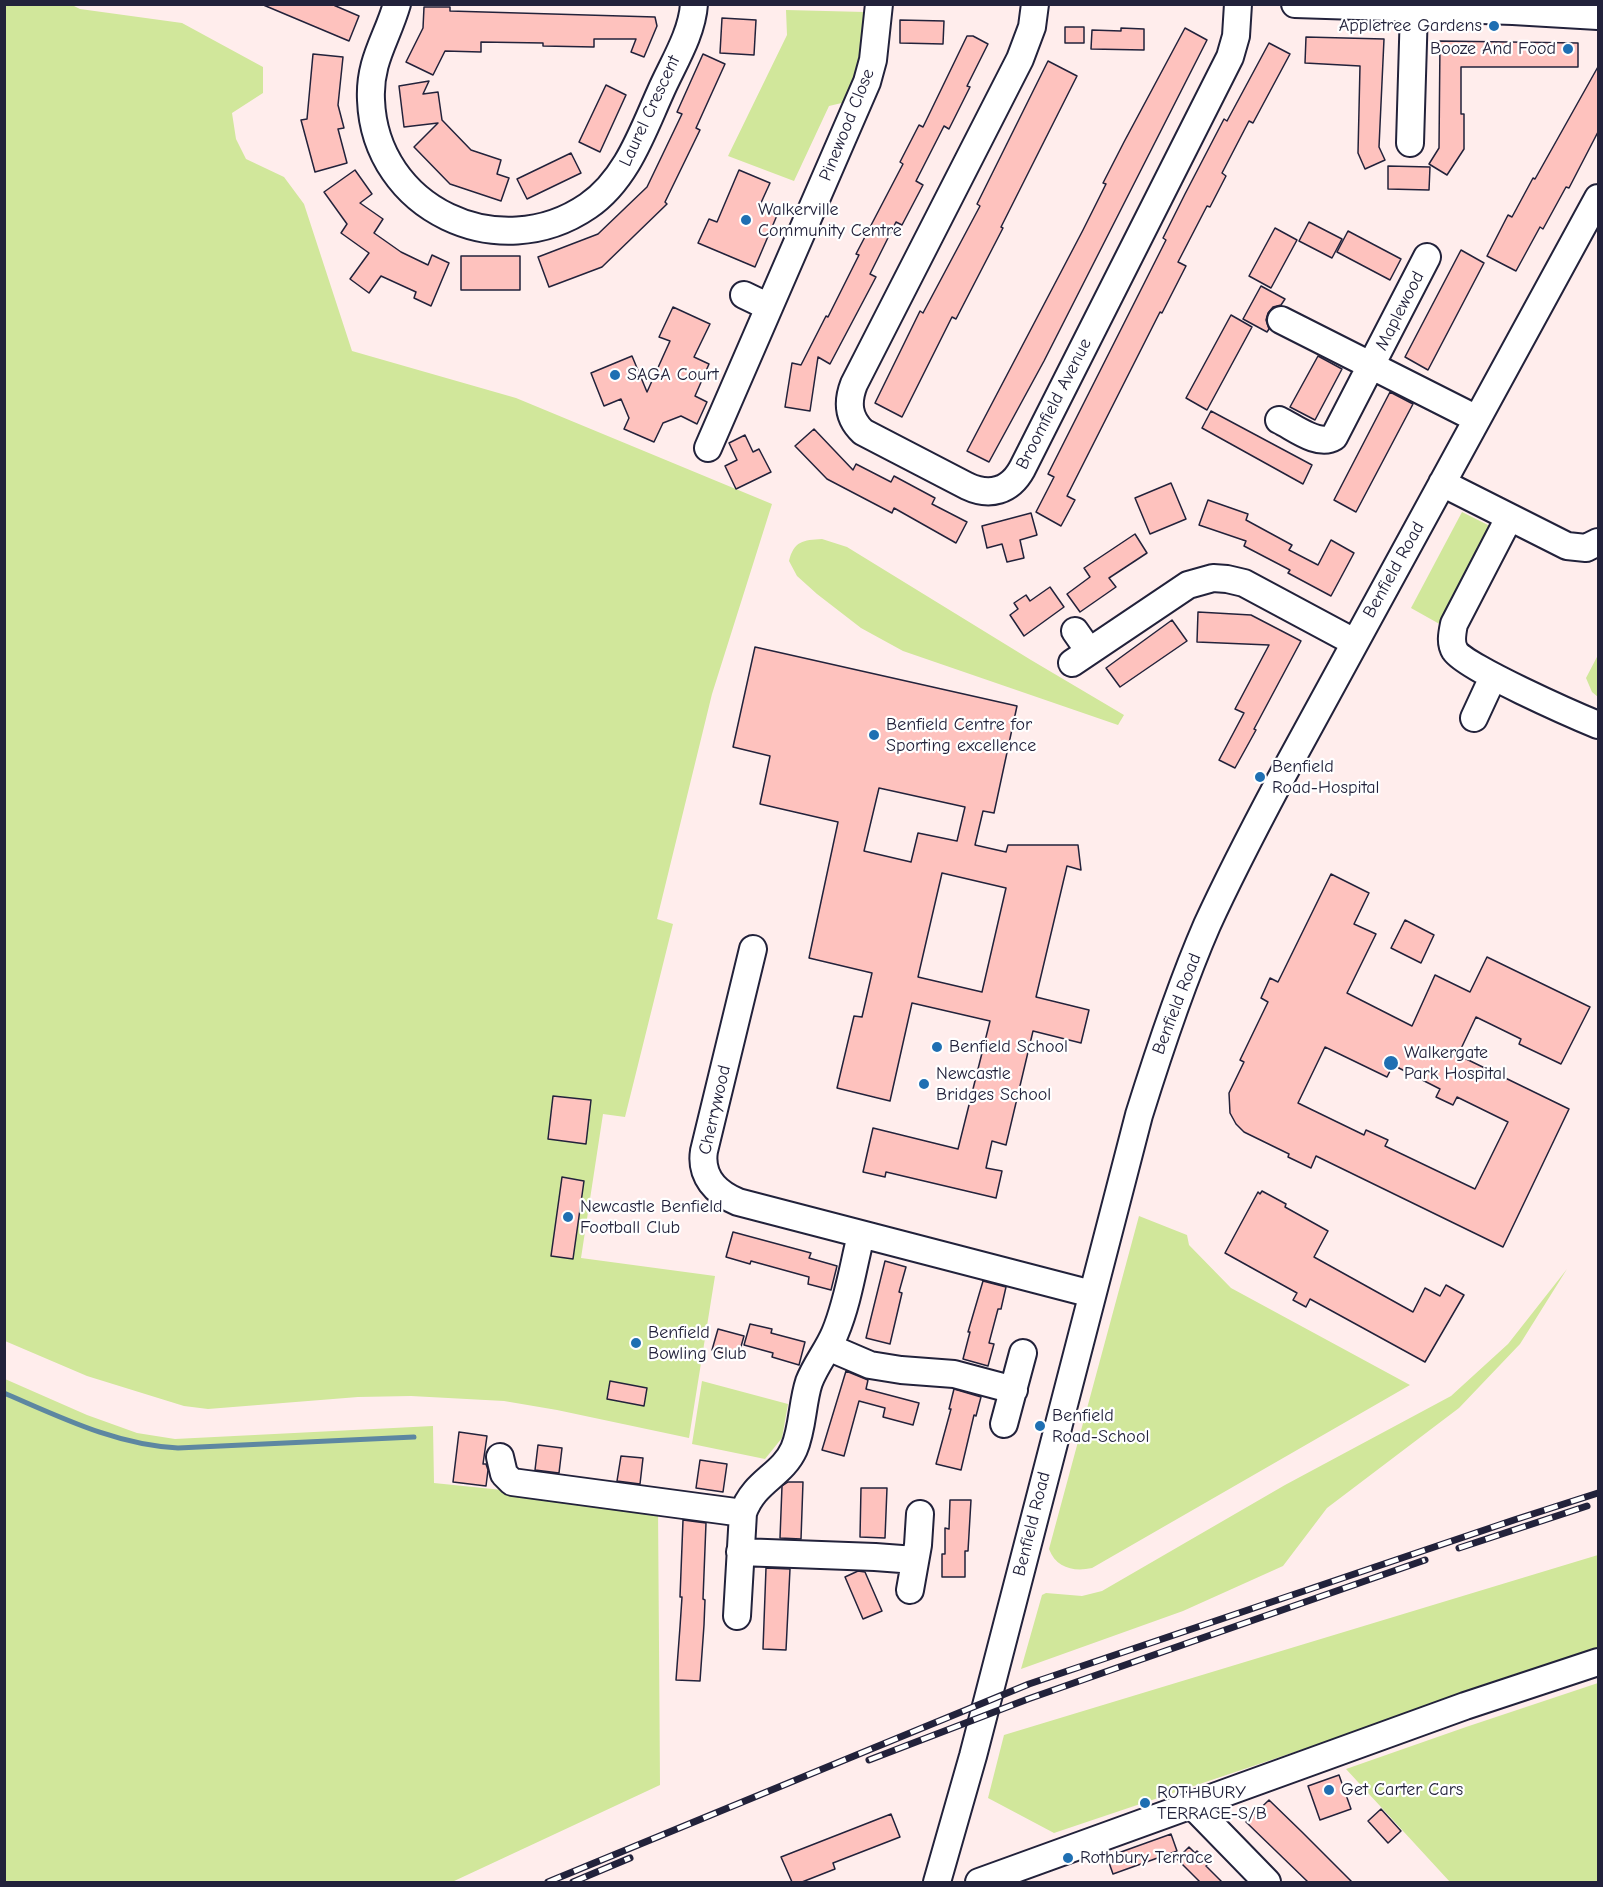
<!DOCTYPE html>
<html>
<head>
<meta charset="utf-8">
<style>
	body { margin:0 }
	#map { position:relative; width:1603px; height:1887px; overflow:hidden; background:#ffedec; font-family:"Comic Neue",sans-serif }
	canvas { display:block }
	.frame { position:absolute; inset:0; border:6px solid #22223b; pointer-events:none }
</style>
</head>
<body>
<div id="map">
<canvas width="1603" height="1887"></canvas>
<div class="frame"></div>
</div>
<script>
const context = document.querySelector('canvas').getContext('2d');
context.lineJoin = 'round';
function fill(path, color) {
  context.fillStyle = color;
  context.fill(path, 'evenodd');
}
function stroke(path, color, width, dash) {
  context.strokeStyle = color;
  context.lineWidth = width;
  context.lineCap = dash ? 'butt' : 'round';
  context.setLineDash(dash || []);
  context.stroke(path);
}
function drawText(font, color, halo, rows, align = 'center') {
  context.font = font + ' "Comic Neue",sans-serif';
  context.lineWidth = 4.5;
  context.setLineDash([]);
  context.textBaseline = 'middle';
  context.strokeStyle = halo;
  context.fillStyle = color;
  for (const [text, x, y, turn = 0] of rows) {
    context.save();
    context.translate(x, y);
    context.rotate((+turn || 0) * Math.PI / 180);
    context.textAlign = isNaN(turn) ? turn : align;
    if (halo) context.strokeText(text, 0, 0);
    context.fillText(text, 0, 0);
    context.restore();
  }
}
const green = new Path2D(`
	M70 4 80 9 182 23 263 67V93L232 113 236 139 246 159 284 177 304 204 352 351 516 398 772 504 712 694 657 919 673 924 625 1117 603 1114 581 1258 715 1276 689 1438 557 1410 504 1401 411 1396 358 1397 208 1409 184 1406 87 1376 5 1341 4 5Z
	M786 10 865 12 864 49 846 102 829 106 794 181 728 156 787 35Z
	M1462 512 1494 528 1443 626 1411 608Z
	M822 539 847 547 1031 660 1124 715 1118 725 903 651 861 628 817 594 797 576 789 561C794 541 803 540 822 539Z
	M1598 655V697L1592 692 1586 678Z
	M1139 1216 1187 1235 1189 1245 1231 1288 1410 1385 1092 1568C1074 1572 1056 1568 1049 1549Z
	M1567 1269 1520 1344 1459 1408 1327 1508 1283 1566 1183 1611 1021 1669 1042 1595 1046 1593 1082 1596 1102 1591 1285 1485 1451 1396 1508 1344Z
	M5 1379 87 1415 137 1433 175 1439 433 1426 434 1483 658 1506 660 1785 452 1882H5Z
	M702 1381 788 1404 782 1438 765 1459 692 1444Z
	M1598 1555V1650L1054 1833 988 1798 1004 1735Z
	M1598 1683V1882H1450L1346 1769 1466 1727Z`);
const stream = new Path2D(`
	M4 1393C60 1417 116 1445 178 1448L414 1437`);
const building = new Path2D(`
	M261 4H331L359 16 349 41Z
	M424 7H450V11L655 17 657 26 644 57 631 52 636 39H594V47L543 46V43L481 42V52L445 51 433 75 406 62 423 28Z
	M722 18 756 20 754 55 720 53Z
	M900 20 944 21 943 44 900 43Z
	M1065 27H1084V43H1065Z
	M1121 28 1144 29V50L1091 49 1092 30 1121 31Z
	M1185 28 1207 40 1044 361 989 462 967 451 1083 230 1106 184 1103 183 1124 142Z
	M967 36H973L988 44 967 86 970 87 949 129 944 126 916 181 923 185 902 225 896 222 870 274 876 277 830 364 818 357 810 411 785 407 792 363 801 365 826 316 828 317 859 255 856 254 903 164 900 162 919 125 923 127Z
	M1306 37 1384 39 1379 147 1385 160 1365 169 1358 153 1360 66 1305 63Z
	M1440 41 1578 43V67H1461V114H1464V149L1447 175 1429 164 1439 148Z
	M1269 43 1290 54 1253 123 1249 121 1222 173 1226 176 1210 207 1207 206 1178 262 1186 266 1162 313 1160 312 1067 496 1075 500 1061 526 1036 512 1054 477 1048 474 1166 240 1163 238 1185 194 1224 119 1227 121Z
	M313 54 343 57 338 105 344 128 338 129 347 163 315 172 301 120 307 119Z
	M703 54 725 64 696 128 700 130 665 202 667 204 602 267 549 287 538 257 598 234 647 187 682 114 677 112Z
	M1048 61 1077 76 1001 227 1003 228 956 319 952 317 902 417 875 403 920 311 923 313 980 206 977 204Z
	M1599 65V130L1569 188 1566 187 1543 229 1540 227 1516 271 1487 256 1508 215 1512 217 1533 178 1535 179Z
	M429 81 423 94 438 92 442 120 471 150 501 160 497 174 509 178 501 201 450 184 414 147 438 123 404 127 399 86Z
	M606 85 626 95 600 152 579 142Z
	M571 153 581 173 527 199 517 179Z
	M1388 166 1430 167 1429 190 1388 189Z
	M355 170 372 194 360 203 383 219 374 233 401 252 428 265 432 255 449 263 431 306 414 298 416 292 381 276 369 293 350 279 369 253 341 233 347 224 324 192Z
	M739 170 770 183 760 205 778 213 755 267 698 243 709 219 717 222Z
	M1309 222 1342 239 1332 258 1299 241Z
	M1275 228 1297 240 1271 288 1249 276Z
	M1348 231 1401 259 1390 280 1337 252Z
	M1461 250 1484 263 1428 370 1405 357Z
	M461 256H520V290H461Z
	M1261 286 1285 299 1281 305 1273 307 1268 313 1266 320 1269 329 1267 332 1243 319Z
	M673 307 710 324 694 357 709 364 695 396 707 402 697 424 681 416 663 423 654 442 624 429 629 418 621 399 604 406 591 373 632 356 647 392 670 341 659 337Z
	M1231 315 1252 327 1207 410 1186 398Z
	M1318 356 1342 369 1315 420 1290 407Z
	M1390 392 1413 404 1356 512 1334 500Z
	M1211 411 1312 465 1303 484 1202 428Z
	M814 429 853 470 856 464 891 482 894 476 935 498 932 504 967 522 956 543 894 508 892 513 827 479 795 446Z
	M745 435 753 452 759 449 771 472 736 489 725 466 737 460 729 443Z
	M1171 483 1186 519 1150 534 1135 498Z
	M1208 500 1248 514 1246 520 1292 545 1289 550 1318 565 1331 540 1354 553 1331 596 1288 573 1290 570 1244 546 1246 541 1199 525Z
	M1031 513 1037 535 1020 540 1024 558 1007 562 1002 544 987 548 982 526Z
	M1135 534 1147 553 1109 578 1116 587 1080 612 1067 594 1090 577 1084 568Z
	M1050 587 1064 607 1024 636 1010 615 1018 609 1014 603 1026 595 1030 601Z
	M1198 612 1251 615 1301 641 1254 729 1256 730 1235 768 1219 760 1244 713 1235 709 1269 645 1197 642Z
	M1172 620 1187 641 1120 687 1106 668Z
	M755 647 1017 706 994 813 983 811 975 845 1006 852 1008 845H1078L1081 870 1067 866 1036 997 1089 1010 1081 1043 1033 1031 1006 1145 992 1141 986 1168 1002 1171 996 1198 886 1172 885 1177 863 1172 873 1128 958 1149 990 1021 912 1003 890 1101 837 1088 854 1016 862 1017 872 973 809 958 838 822 760 804 770 756 733 747ZM879 788 965 807 957 841 918 833 911 862 864 851ZM942 873 1006 888 982 992 918 977Z
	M1331 874 1369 893 1354 924 1376 934 1347 993 1412 1026 1435 975 1470 992 1487 957 1590 1007 1561 1064 1519 1044 1521 1039 1476 1017 1458 1055 1569 1109 1503 1247 1316 1156 1311 1168 1288 1157 1289 1154 1244 1132 1236 1124 1230 1113 1229 1093 1244 1062 1240 1060 1268 1002 1261 998 1270 978 1278 982ZM1325 1047 1387 1077 1393 1065 1440 1089 1436 1097 1453 1105 1457 1097 1508 1122 1475 1189 1385 1146 1388 1140 1366 1130 1364 1135 1298 1103Z
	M1405 920 1434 935 1421 963 1391 948Z
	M553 1096 591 1100 586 1144 548 1139Z
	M562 1177 584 1181 573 1259 551 1256Z
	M1262 1191 1286 1204 1285 1207 1328 1231 1314 1257 1413 1312 1425 1288 1440 1296 1446 1285 1464 1295 1425 1362 1310 1299 1306 1307 1293 1300 1297 1293 1225 1253 1258 1192 1260 1194Z
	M733 1232 811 1253 809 1258 837 1266 831 1290 808 1284 809 1277 751 1261 750 1264 726 1257Z
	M885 1261 906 1267 899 1292 902 1293 890 1344 866 1338Z
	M983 1281 1006 1287 1001 1309H998L989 1343 994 1344 988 1366 963 1359 970 1332H968Z
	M750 1324 772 1329 771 1333 805 1342 799 1365 772 1357 773 1353 744 1345Z
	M718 1329 744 1336 738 1357 712 1350Z
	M846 1371 868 1380 866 1389 919 1403 913 1425 883 1417 885 1408 859 1401 844 1456 822 1450Z
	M610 1381 647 1388 644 1406 607 1399Z
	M954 1389 981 1397 976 1416 974 1415 961 1470 936 1464 951 1409H949Z
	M459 1432 487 1436 483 1464H486L488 1470 486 1486 453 1482Z
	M538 1445 562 1448 559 1473 535 1470Z
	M621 1456 643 1458 640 1484 617 1481Z
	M700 1460 727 1464 723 1492 696 1488Z
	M788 1482H803L801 1539 780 1538 782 1486Z
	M861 1488H887L885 1538 860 1537Z
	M950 1500H971L968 1551H965V1577H942V1554H945V1528L949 1529Z
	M683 1520 706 1523 703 1599 705 1600 704 1625 700 1681 676 1680 680 1627 682 1597H680Z
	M766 1568 790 1569 786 1650 763 1649Z
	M858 1571 865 1572 882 1611 863 1619 845 1577Z
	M1339 1775 1351 1809 1320 1820 1308 1786Z
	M1269 1800 1302 1832 1352 1882H1308L1246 1822Z
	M1381 1809 1401 1831 1388 1843 1368 1821Z
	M891 1814 900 1837 833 1863 835 1869 802 1882H792L781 1857Z
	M1171 1834 1177 1851 1113 1874 1107 1857Z
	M1189 1847 1195 1853 1197 1851 1209 1863 1206 1866 1222 1882H1200L1177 1859Z`);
const minor = new Path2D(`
	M397 4C387 39 369 61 371 100 375 209 499 267 588 206 626 180 642 133 660 93 672 65 692 35 694 4
	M1035 4 1032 27 1020 59 854 384C847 402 848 418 863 432L967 486C990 497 1010 491 1022 469L1230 57 1236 36 1238 4
	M1295 4 1513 11 1598 16
	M1410 143 1414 9
	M744 295 769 307
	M1281 320 1477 419
	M1279 420C1294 427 1318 447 1334 437L1427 257
	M708 448 867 82 873 60 879 4
	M1442 483 1567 546 1586 548 1598 542
	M1509 518 1454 624C1452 634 1450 643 1455 651 1464 667 1576 716 1598 725
	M1075 631 1089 651
	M1072 663 1188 585 1213 578 1227 579 1244 583 1354 642
	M1474 718 1493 677
	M753 949 704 1151C700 1176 716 1193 738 1202L1092 1294
	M828 1347 870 1365 901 1370 954 1374 1014 1390
	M1004 1424 1023 1353
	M500 1457 504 1474 512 1482 743 1513
	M740 1552 875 1557 915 1560
	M910 1590 918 1545 920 1514
	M737 1616 743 1513C754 1481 782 1476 794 1449 803 1428 802 1403 809 1382 816 1364 828 1350 835 1333 848 1302 853 1267 861 1235
	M1192 1805 1267 1882
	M937 1882 973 1756 1139 1115C1159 1051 1180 987 1207 925 1229 877 1254 829 1279 782L1598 198
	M979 1882 1465 1706 1598 1662`);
const rail = new Path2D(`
	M1459 1548 1587 1506
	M869 1760 1028 1699 1425 1560
	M548 1882 1029 1684 1514 1520 1598 1493
	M573 1882 630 1858`);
const markers = [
	[1494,26,6,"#1f6fb2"],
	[1568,49,6,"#1f6fb2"],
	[746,220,6,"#1f6fb2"],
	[615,375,6,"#1f6fb2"],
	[874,735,6,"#1f6fb2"],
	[1260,777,6,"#1f6fb2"],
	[937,1047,6,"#1f6fb2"],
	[1391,1063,8,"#1f6fb2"],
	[924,1084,6,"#1f6fb2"],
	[568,1217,6,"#1f6fb2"],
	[636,1343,6,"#1f6fb2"],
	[1040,1426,6,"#1f6fb2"],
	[1329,1790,6,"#1f6fb2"],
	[1145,1803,6,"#1f6fb2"],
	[1068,1858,6,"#1f6fb2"]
];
const poiNames = [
	["Appletree Gardens",1482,26,"right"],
	["Booze And Food",1556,49,"right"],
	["Walkerville",758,210],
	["Community Centre",758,231],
	["SAGA Court",627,375],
	["Benfield Centre for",886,725],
	["Sporting excellence",886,746],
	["Benfield",1272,767],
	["Road-Hospital",1272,788],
	["Benfield School",949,1047],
	["Walkergate",1404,1053],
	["Park Hospital",1404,1074],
	["Newcastle",936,1074],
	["Bridges School",936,1095],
	["Newcastle Benfield",580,1207],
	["Football Club",580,1228],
	["Benfield",648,1333],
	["Bowling Club",648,1354],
	["Benfield",1052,1416],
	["Road-School",1052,1437],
	["Get Carter Cars",1341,1790],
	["ROTHBURY",1157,1793],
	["TERRACE-S/B",1157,1814],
	["Rothbury Terrace",1080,1858]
];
const streetNames = [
	["Laurel Crescent",650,111,-65],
	["Pinewood Close",847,125,-68],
	["Maplewood",1400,311,-63],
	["Broomfield Avenue",1054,404,-63],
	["Benfield Road",1394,570,-61],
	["Benfield Road",1177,1004,-69],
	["Cherrywood",715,1110,-77],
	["Benfield Road",1032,1524,-76]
];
fill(green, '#d1e79b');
stroke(stream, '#5d87a1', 5);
fill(building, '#fec2be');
stroke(building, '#22223b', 1.5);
stroke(minor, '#22223b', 30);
stroke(minor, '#fff', 26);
stroke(rail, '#22223b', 7);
stroke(rail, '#fff', 4.5, [14]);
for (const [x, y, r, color] of markers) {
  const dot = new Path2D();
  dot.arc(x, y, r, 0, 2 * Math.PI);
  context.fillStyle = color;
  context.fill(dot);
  stroke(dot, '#fff', 2);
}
drawText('18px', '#22223b', '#fff', poiNames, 'left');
drawText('18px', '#22223b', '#fff', streetNames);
</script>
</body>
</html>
